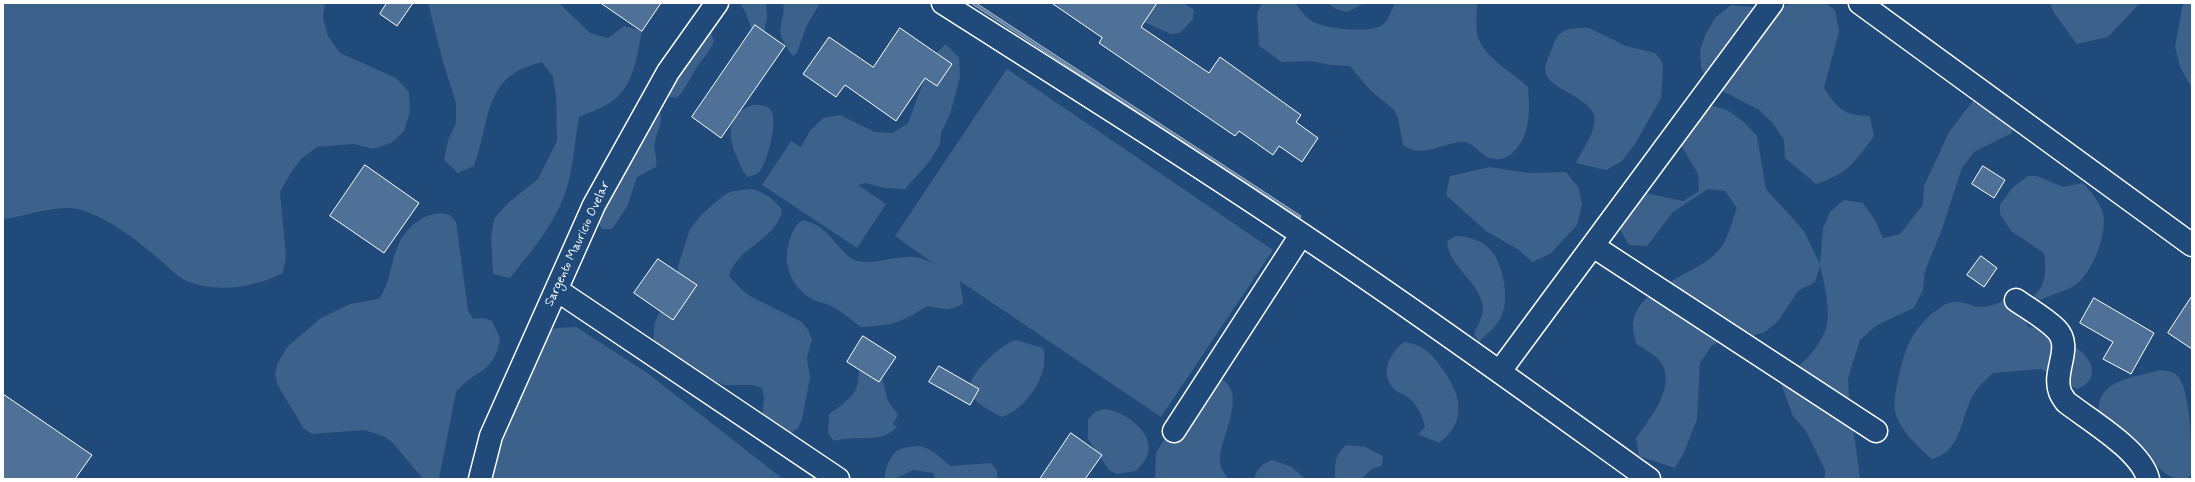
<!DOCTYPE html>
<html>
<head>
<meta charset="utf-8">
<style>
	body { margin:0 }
	#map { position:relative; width:2195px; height:482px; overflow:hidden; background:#1f4a7a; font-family:Mynerve,sans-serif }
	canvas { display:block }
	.frame { position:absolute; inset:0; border:4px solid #fff; pointer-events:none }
</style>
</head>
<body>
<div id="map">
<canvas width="2195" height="482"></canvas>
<div class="frame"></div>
</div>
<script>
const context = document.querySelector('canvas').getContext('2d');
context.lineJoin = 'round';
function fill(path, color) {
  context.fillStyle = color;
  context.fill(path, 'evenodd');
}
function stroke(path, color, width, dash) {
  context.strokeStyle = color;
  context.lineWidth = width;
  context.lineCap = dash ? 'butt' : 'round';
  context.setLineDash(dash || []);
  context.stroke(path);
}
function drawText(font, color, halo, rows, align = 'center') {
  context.font = font + ' Mynerve,sans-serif';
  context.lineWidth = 4;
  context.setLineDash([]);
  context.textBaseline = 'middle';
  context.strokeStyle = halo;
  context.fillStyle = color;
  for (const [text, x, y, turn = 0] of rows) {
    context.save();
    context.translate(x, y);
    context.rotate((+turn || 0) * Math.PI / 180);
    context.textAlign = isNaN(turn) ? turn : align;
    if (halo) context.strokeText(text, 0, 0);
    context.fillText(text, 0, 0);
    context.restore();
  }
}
const green = new Path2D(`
	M3 3H325L323 18 328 36 340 53 396 78 409 92 410 112 404 131 391 143 373 149 354 144 317 147 301 159 290 174 280 192 286 255 283 273C257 287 217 293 189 282 179 279 169 267 160 260 137 240 110 219 81 210 57 203 27 217 3 219Z
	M428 3H559L590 33 608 38 624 26 642 31C637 55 635 82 615 99 606 107 590 112 579 117 574 143 574 171 564 196 553 226 530 253 510 278L493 274 491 237 494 219 507 204 538 179 557 141 556 95 553 77 542 62C482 76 492 118 474 166L458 173 444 160 448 140 456 123V103L443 62Z
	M740 3H766L767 17 764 33 751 28 746 13Z
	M783 3H820L806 27 797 53 793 56C786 48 778 36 781 24 782 16 785 12 783 3Z
	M1138 3H1184L1194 10 1193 19 1180 33 1171 34 1144 22Z
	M1262 3H1295C1300 9 1305 17 1312 21 1323 29 1369 33 1381 26 1388 22 1391 11 1395 3H1477C1477 14 1475 27 1478 37 1484 58 1514 73 1528 87 1529 99 1530 114 1527 126 1524 143 1509 165 1490 158 1478 154 1473 140 1459 142 1439 145 1421 158 1403 145L1398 118 1394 110 1370 90 1350 66 1330 65 1311 61 1282 62 1259 46 1257 13Z
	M1328 3H1365L1347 12 1336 9Z
	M1791 3H1825L1835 10 1839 31 1824 88C1839 110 1843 115 1870 116L1874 136C1853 164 1850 172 1816 184L1785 158 1784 140 1773 123 1759 110 1709 84 1701 67 1700 50 1706 33 1716 17 1731 5 1751 7 1768 15Z
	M2050 3H2140L2108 37 2077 44 2054 13Z
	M2184 3H2192V88L2180 67 2175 47 2182 8Z
	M707 26 714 40C711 52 702 58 696 69 689 79 686 89 677 98L666 96 665 58 681 37Z
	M1589 28 1626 46 1655 53 1662 61 1663 69 1661 98 1635 144 1622 161 1606 170 1576 163C1582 149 1598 130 1594 115 1588 96 1544 88 1545 69 1546 62 1550 53 1553 46 1559 27 1572 28 1589 28Z
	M946 44 959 58 960 77 950 114 941 133 940 144 930 161 905 189 885 188 866 183 858 185 886 204 857 248 762 185 791 141 801 147 810 131 823 118 840 115 875 132 893 133 908 123 933 56Z
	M1007 69 1273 250 1161 417 960 281 963 303C949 313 943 308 927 306 898 324 894 325 861 327 851 320 843 312 833 307 827 303 819 303 812 299 794 289 783 268 788 247 790 236 794 226 802 220 832 225 839 257 858 261 873 265 891 257 907 257 916 256 925 260 933 263L895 236Z
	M1987 91 2014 115 2012 133 1974 152 1962 168 1941 232 1925 271 1923 290 1914 308 1877 325 1860 340 1848 378 1849 396 1860 479H1825V470L1806 431 1793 416 1780 381C1798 368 1822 348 1827 324 1830 308 1824 281 1820 266L1815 282 1798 291 1779 320 1765 332 1748 337 1728 338 1711 346 1700 363 1697 419 1684 453 1675 468 1639 456 1636 438C1648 422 1673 390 1664 368 1660 357 1645 349 1636 344 1635 337 1632 328 1633 322 1640 283 1701 276 1722 246 1729 236 1732 220 1737 208L1725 191 1708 189 1673 212 1647 246 1629 245 1619 228 1625 189 1683 201 1699 191 1698 174 1677 138 1673 117 1687 103 1706 104 1727 110 1744 122 1757 136 1766 189 1804 231 1820 264 1823 228 1830 212 1844 200 1863 203 1875 220 1883 238 1900 234 1923 205 1924 186 1949 132 1972 102Z
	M656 101C666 124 659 121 655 143 653 149 658 159 656 167L637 177 627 207 612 229H602L595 217Z
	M753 105C760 105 769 105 772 112 777 124 768 159 761 169 759 174 753 175 748 177 741 170 740 164 736 155 727 135 728 112 753 105Z
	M1490 167 1528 173 1566 172 1579 188 1582 205 1577 225 1550 254 1532 262 1519 250 1486 231 1446 195 1450 176Z
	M2028 176H2037L2063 187 2083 183C2091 192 2100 202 2103 214 2108 232 2092 273 2077 284 2056 299 2027 293 2027 326 2034 328 2039 329 2045 331 2060 335 2093 354 2092 371 2092 381 2086 385 2077 389L2041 369 1993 373C1987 379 1979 385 1974 394 1960 416 1963 451 1932 459 1918 447 1900 431 1895 411 1892 400 1903 354 1909 343 1916 328 1934 308 1949 303 1959 299 1970 306 1979 307 1993 308 1998 301 2008 300 2017 299 2024 303 2032 297 2047 288 2046 268 2044 253L2011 231 2000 214V205L2012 188Z
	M752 189C764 192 774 199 782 210 777 241 739 244 729 276L742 290 750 296 802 322 808 330 812 339 807 359 810 377 802 419 798 428 789 435 762 417 764 398 762 388 753 385H724L706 376 696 374 653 342 655 322 678 275V266L690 229 702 214 724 195 733 191Z
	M441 213 450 215 456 222 468 310 473 319 483 318 492 321 500 338C495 374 475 369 456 392L439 479H423L393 443 385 437 365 430 312 434 304 429 277 384 275 374 277 364 288 346 321 318 350 304 379 299C396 275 388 246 413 225 422 217 429 214 441 213Z
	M1456 236C1487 238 1499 253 1504 283 1506 295 1506 308 1500 319 1495 328 1486 335 1479 342L1474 334C1477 326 1484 315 1483 307 1479 280 1449 268 1447 241Z
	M576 327 646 372 783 479H487L538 335 556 328Z
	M1016 340 1043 348C1051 374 1026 409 1002 417 992 411 974 404 970 392 965 376 1002 343 1016 340Z
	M1404 342C1422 344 1431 353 1441 367 1460 392 1469 421 1439 443L1418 434 1425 427C1423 418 1419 409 1413 402 1408 396 1401 394 1395 390 1379 375 1389 353 1404 342Z
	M864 362 881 371 887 399 898 415 893 424 897 427C880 445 856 434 834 441L828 433 829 414C838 408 854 397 857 386 859 376 857 371 864 362Z
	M2160 370C2166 371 2172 371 2177 375 2191 388 2192 454 2192 474L2188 478C2170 482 2157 468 2148 454 2136 450 2120 458 2112 453 2104 448 2102 436 2101 428 2089 380 2125 380 2160 370Z
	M1216 376C1251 390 1221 434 1220 459 1219 467 1225 473 1228 479H1155L1156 453 1175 421 1184 393 1191 385Z
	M1104 409C1122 410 1154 431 1148 453 1147 460 1140 466 1136 471L1117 474 1109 470 1088 439V419L1095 412Z
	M1346 445 1365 447 1383 456 1382 466 1372 469 1361 479H1335C1335 464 1334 456 1346 445Z
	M918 446C933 448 939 458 951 466L991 463 997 471V479H935L933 473 913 470 895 479H885C884 471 890 455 898 450 903 447 912 447 918 446Z
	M1272 460 1292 467 1305 479H1254C1257 468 1262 464 1272 460Z`);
const water = new Path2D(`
	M971 3H976L1301 216 1300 218Z`);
const building = new Path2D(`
	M387 3H413L397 26 380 14Z
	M601 3H661L642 31Z
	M1052 3H1157L1141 27 1209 73 1220 57 1301 115 1296 122 1318 138 1302 162 1279 146 1273 155 1239 131 1235 136 1099 43 1102 38Z
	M755 25 785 46 721 138 692 117Z
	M900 28 952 64 937 86 925 78 896 121 845 85 836 97 803 74 829 37 873 67Z
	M365 165 419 203 384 253 330 216Z
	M1983 166 2005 180 1994 198 1972 184Z
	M1981 256 1997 268 1984 287 1967 275Z
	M658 259 697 285 673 320 634 293Z
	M2192 296V349L2168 333Z
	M2094 298 2154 333 2131 374 2103 359 2113 342 2080 323Z
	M863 336 896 357 879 382 847 362Z
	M939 366 979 389 970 405 929 382Z
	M3 394 92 455 75 479H3Z
	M1071 433 1102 455 1085 479H1040Z`);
const minor = new Path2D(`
	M943 3C1075 87 1209 171 1338 259 1443 330 1546 405 1649 479
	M1860 3 2192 245
	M1593 246 1876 431
	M557 290 838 479
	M2016 300C2029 309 2045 318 2056 329 2074 347 2052 371 2060 392 2061 395 2064 399 2066 402 2089 420 2141 450 2148 479
	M1500 371 1772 3
	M1174 431 1301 235
	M480 479 491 436 594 205 668 72 717 3`);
const streetNames = [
	["Sargento Mauricio Ovelar",578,244,-65]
];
fill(green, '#3c618b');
fill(water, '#6583a4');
stroke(water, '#a3b5c8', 1);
fill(building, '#507197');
stroke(building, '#fff', 1);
stroke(minor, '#fff', 25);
stroke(minor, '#1f4a7a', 22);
drawText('13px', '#fff', '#1f4a7a', streetNames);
</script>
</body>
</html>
